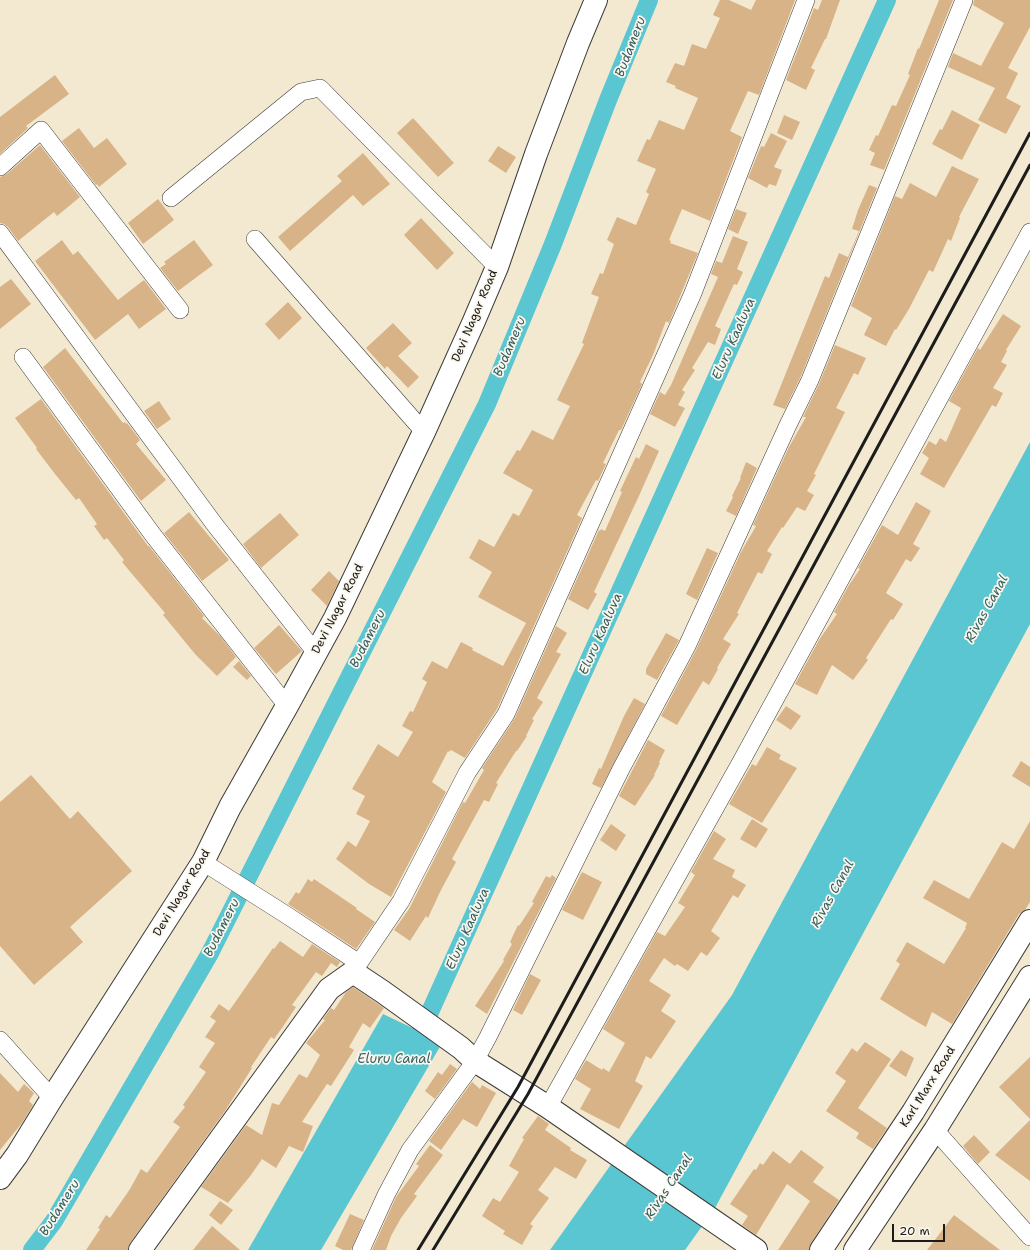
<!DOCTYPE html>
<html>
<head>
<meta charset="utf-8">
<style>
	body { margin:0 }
	#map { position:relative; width:1030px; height:1250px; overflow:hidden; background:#f3e9d1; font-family:"Shantell Sans",sans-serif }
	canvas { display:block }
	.scale { position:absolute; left:892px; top:1224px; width:53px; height:18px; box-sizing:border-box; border:2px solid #1c1c1c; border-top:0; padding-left:5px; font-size:12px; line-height:14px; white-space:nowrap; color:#1c1c1c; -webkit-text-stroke:3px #fbf7ec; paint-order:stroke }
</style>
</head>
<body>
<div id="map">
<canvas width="1030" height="1250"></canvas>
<div class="scale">20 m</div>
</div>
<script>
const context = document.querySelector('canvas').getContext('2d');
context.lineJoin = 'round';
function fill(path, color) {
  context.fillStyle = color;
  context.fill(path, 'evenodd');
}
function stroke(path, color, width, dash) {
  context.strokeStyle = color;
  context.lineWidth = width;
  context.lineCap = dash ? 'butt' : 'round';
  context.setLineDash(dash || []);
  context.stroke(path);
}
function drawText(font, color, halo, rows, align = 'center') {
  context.font = font + ' "Shantell Sans",sans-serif';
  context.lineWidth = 3.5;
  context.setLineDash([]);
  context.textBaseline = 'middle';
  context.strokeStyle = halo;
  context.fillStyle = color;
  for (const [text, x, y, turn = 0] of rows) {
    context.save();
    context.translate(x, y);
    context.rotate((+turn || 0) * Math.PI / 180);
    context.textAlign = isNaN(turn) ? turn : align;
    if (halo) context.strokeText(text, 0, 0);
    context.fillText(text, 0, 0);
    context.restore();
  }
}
const water = new Path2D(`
	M1030 442V624L715 1208 685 1250H550L732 995Z
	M383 1014 421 1032 441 1045 321 1250H248Z`);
const canal = new Path2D(`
	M420 1034 887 0
	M32 1250 54 1221 209 955 487 404 553 244 608 100 649 0`);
const building = new Path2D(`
	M720 0H729L751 10 756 0H795L759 95 748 91 730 131 742 137 710 221 682 209 669 240 671 241 670 243 698 253 669 323 666 321 653 355 640 382 642 384 632 406 621 430H619L603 463 606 464 598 481 596 480 577 515 582 518 497 709 465 758 451 750 449 752 448 751 432 782 446 792 391 897 369 884 336 859 348 841 356 847 370 821 356 814 365 796 352 789 378 744 398 757 413 732 402 726 410 711 413 712 427 682 422 679 432 661 447 669 461 642 473 648 472 650 503 666 526 623 478 597 492 572 469 558 479 539 494 547 513 513 519 516 533 490 503 473 517 450 520 451 532 430 553 440 570 406 557 400 584 344 582 343 583 340 599 297 591 294 600 273 603 274 614 244 607 240 617 217 636 225 649 194 646 192 656 169 637 161 647 139 650 140 659 120 684 130 698 98 675 88 676 86 666 82 675 63 684 66 692 44 706 49 720 18 713 15Z
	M822 0H840L826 39H825L811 68 815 70 806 90 786 80 814 8 818 10Z
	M939 0H953L884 170 870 165 875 153 869 150 876 135 878 136 892 105 896 106 910 75 908 74 918 48 919 49Z
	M974 0H1030V27L1008 68 1018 73 1006 98 1021 106 1006 134 978 120 995 88 948 67 953 53 981 66 1004 23 973 5Z
	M55 75 69 94 26 126 28 128 0 154V117Z
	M952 110 980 125 962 160 932 144 940 129 942 130Z
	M784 115 800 122 792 140 777 133Z
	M413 118 454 163 438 177 397 133Z
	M79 128 94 148 107 138 127 164 99 187 97 184 96 185 62 141Z
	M771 133 787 141 774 167 782 170 776 186 769 184 767 188 748 178 761 146 764 147Z
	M40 145 80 197 57 216 54 212 18 241 8 227 4 224 0 223V177L7 174Z
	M498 146 516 157 506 173 488 161Z
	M363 153 390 184 363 206 353 195 290 251 278 237 342 181 337 176Z
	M952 166 979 179 959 217 960 218 951 241 948 239 933 272 929 270 909 309 896 330 895 329 886 346 864 335 872 318 851 306 895 196 902 199 910 183 936 197Z
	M869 185 877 188 801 376 785 409 773 405 825 276 829 278 839 253 848 257 859 231 852 229 858 210Z
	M158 199 174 220 143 244 128 223Z
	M736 209 747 213 738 234 728 229Z
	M421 218 454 253 437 270 404 235Z
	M733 236 748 242 737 269 743 272 737 285 734 284 715 326 721 329 715 345 708 342 692 368 695 370 682 390 685 392 678 405 685 408 675 427 650 414 660 392 665 395 671 385 718 277 711 274 716 261 722 263Z
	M62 240 73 255 78 251 118 300 144 280 166 309 139 329 128 314 95 340 35 261Z
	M194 240 213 265 178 291 160 268 166 264 164 262Z
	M11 279 31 304 0 329V287Z
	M288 302 302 318 279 340 265 324Z
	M1003 314 1021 326 1006 350 1007 351 1001 362 1007 365 993 388 1003 393 996 407 992 405 944 488 920 474 929 458 922 453 929 441 936 445 940 438 946 442 961 408 949 401 978 348 980 350Z
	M393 323 412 343 398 356 419 377 408 388 387 366 385 369 366 348Z
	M835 345 866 358 858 375 854 373 836 408 845 412 814 474 816 475 807 491 814 495 805 511 797 507 783 528 782 527 767 551 772 554 762 574 758 572 737 613 739 614 723 639 731 644 717 668 718 669 709 685 703 681 677 725 661 716 696 650 741 552 756 526 753 525 789 447 806 417H803L819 384Z
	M65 348 123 423 125 422 126 424 127 423 140 440 136 444 166 480 141 501 43 367Z
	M41 399 148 546H149L204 616 202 618 221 637 236 657 217 676 195 654 163 615 165 613 122 562 124 560 107 538 104 540 94 526 97 524 79 498 76 500 55 474 36 449 37 448 15 418Z
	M159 401 171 419 157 429 144 411Z
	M646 444 659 451 638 498 594 592 597 594 588 610 568 599 599 530 600 531 601 529 605 531 622 492 620 491 636 457 639 459Z
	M746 462 757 468 736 516 726 511 733 497 732 496 741 478H740Z
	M916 502 931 511 913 544 920 548 911 562 906 559 886 593 903 604 893 620 891 619 866 658 868 660 853 680 832 665 817 695 795 684 819 640 837 614 834 612 849 585 860 569 858 568 882 525 898 535Z
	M189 512 229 560 202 581 164 533Z
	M280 513 299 535 261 568 243 544Z
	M707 548 718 553 697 600 686 594Z
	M329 571 339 581 327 606 311 590Z
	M279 625 302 651 276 674 254 648Z
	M556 626 567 633 556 652 561 654 537 698 543 702 532 719 534 720 526 736H527L517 751H516L496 783 498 784 489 802 484 800 452 859 456 862 440 892 428 918 426 916 410 941 394 930 409 909 463 802 465 803 484 770 482 768 515 718Z
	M666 633 679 640 657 680 646 674V669Z
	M239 661 251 676 247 680 233 667Z
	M634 698 645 704 601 788 592 784 599 768 601 769 624 716Z
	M786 706 801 716 791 730 776 720Z
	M648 740 665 750 659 762 660 763 654 775H655L635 806 619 796Z
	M767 747 781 755 779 759 797 768 762 823 729 804 752 764 756 766Z
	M1021 761 1030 767V787L1012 776Z
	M31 775 70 819 78 811 132 871 70 927 83 942 34 985 0 946V802Z
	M752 819 768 829 756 848 740 839Z
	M1030 821V902L1025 910 1019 914 952 1024 932 1012 926 1027 912 1019 880 999 900 964 896 961 907 942 944 964 966 928H965L967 923 923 898 934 880 969 899 1002 842 1014 849Z
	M611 824 626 835 616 851 600 840Z
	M714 831 726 839 713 859 735 870 732 877 746 885 738 898 733 895 711 931 720 938 707 956 701 952 688 971 677 964 675 966 664 958 649 981 671 995 661 1011 676 1021 651 1059 646 1056 635 1081 643 1086 619 1129 580 1109 591 1089 575 1079 586 1060 602 1070 603 1068 609 1072 625 1043 603 1029 657 932 665 936 685 907 678 903 695 875 691 872Z
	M582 872 602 882 583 920 562 910Z
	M552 875 556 878 487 1014 475 1006 504 961 503 960 512 944 510 942 518 925 519 926 534 903 532 902 546 876 550 878Z
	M308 879 312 882 314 879 357 908 356 909 375 922 356 949 288 904 296 892 299 894Z
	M280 941 303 957 312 944 340 962 337 967 331 963 322 976 316 972 292 1005 296 1007 282 1028 274 1039 271 1037 251 1067 252 1068 225 1111 130 1243 128 1250H86L100 1229 98 1228 106 1215 110 1218 130 1189 141 1169 147 1173 180 1127 173 1122 185 1107 183 1105 206 1072 199 1067 215 1043 205 1037 216 1021 210 1017 219 1004 229 1011 273 948 274 949Z
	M530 974 541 980 522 1015 513 1010Z
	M353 987 384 1008 370 1028 363 1023 349 1047 354 1050 331 1086 327 1084 302 1122 313 1126 303 1152 289 1146 276 1168 262 1159 251 1175 228 1203 201 1187 246 1125 262 1135 272 1103 279 1105 299 1074 307 1078 320 1055 306 1043 325 1020 323 1019 331 1008 334 1010 346 992Z
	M865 1042 891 1059 858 1108 887 1128 873 1149 856 1138 859 1133 826 1111 846 1081 835 1073 852 1048 857 1052Z
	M901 1050 914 1058 906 1077 889 1066Z
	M1030 1057V1119L999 1087Z
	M450 1064 457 1069 435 1099 425 1091 438 1072 442 1075Z
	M0 1073 18 1092 24 1084 34 1093 29 1101 33 1105 22 1123 0 1150Z
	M472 1082 480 1089 482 1085 496 1093 477 1127 463 1119 441 1150 429 1141Z
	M538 1116 549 1124 545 1130 571 1148 570 1150 587 1160 576 1179 555 1167 538 1190 549 1198 530 1224 533 1226 522 1245 503 1234 505 1231 482 1216 493 1198 500 1202 519 1172 509 1166 524 1139 522 1138Z
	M1030 1120V1181L995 1155Z
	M974 1135 990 1152 978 1164 963 1146Z
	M430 1145 443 1155 414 1194 417 1196 401 1218 391 1236 386 1250H372L396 1197 419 1166 416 1164Z
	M801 1150 824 1167 813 1182 839 1200 811 1243 809 1250H778L810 1201 787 1184 756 1235 742 1225 748 1216 730 1204 754 1169 756 1170 760 1163 763 1165 773 1151 790 1164Z
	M220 1201 233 1210 221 1225 209 1215Z
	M350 1214 364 1220 351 1250H343L335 1246Z
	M954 1215 1000 1250H927Z
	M212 1226 240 1250H193Z`);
const street = new Path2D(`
	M0 167 41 130 180 310
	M171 198 301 92 320 88 497 267
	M0 233 215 525 316 653
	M255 239 424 432
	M23 357 153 535 287 706
	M203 862 288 916 359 963
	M353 972 401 901 467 773 506 714 693 293 806 0
	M0 1040 52 1098
	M548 1107 742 760 1030 232
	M935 1130 1030 1237
	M361 1250 386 1195 410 1150 475 1061 488 1037 621 769 687 646 788 425 810 380 964 0`);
const secondary = new Path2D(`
	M0 1178 17 1155 52 1098 203 862 230 807 287 706 335 618 424 432 474 321 497 267 536 154 578 43 596 0
	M140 1250 329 989 353 972 383 992 461 1048 475 1061 548 1107 756 1250
	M821 1250 913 1112 1030 921
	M855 1250 935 1130 1030 977`);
const rail = new Path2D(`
	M418 1250 518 1087 1030 133
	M433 1250 528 1094 1030 165`);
const streetNames = [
	["Devi Nagar Road",475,316,-67],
	["Devi Nagar Road",338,609,-63],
	["Devi Nagar Road",182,893,-59],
	["Karl Marx Road",928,1087,-58]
];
const waterNames = [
	["Budameru",631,47,-69],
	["Eluru Kaaluva",734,339,-66],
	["Budameru",510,347,-67],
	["Rivas Canal",987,609,-61],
	["Eluru Kaaluva",601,634,-66],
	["Budameru",368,639,-63],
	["Rivas Canal",833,894,-61],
	["Budameru",222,928,-63],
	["Eluru Kaaluva",468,929,-66],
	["Eluru Canal",394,1060],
	["Rivas Canal",669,1187,-56],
	["Budameru",60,1208,-58]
];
fill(water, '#5ac6d2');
stroke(canal, '#5ac6d2', 18);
fill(building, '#d8b387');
stroke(street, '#3c3b37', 18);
stroke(secondary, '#3c3b37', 24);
stroke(street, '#fff', 17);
stroke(secondary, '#fff', 22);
stroke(rail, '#1c1c1c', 3);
drawText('12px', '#1c1c1c', '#fbf7ec', streetNames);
drawText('italic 13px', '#356065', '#fbf7ec', waterNames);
</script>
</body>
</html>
